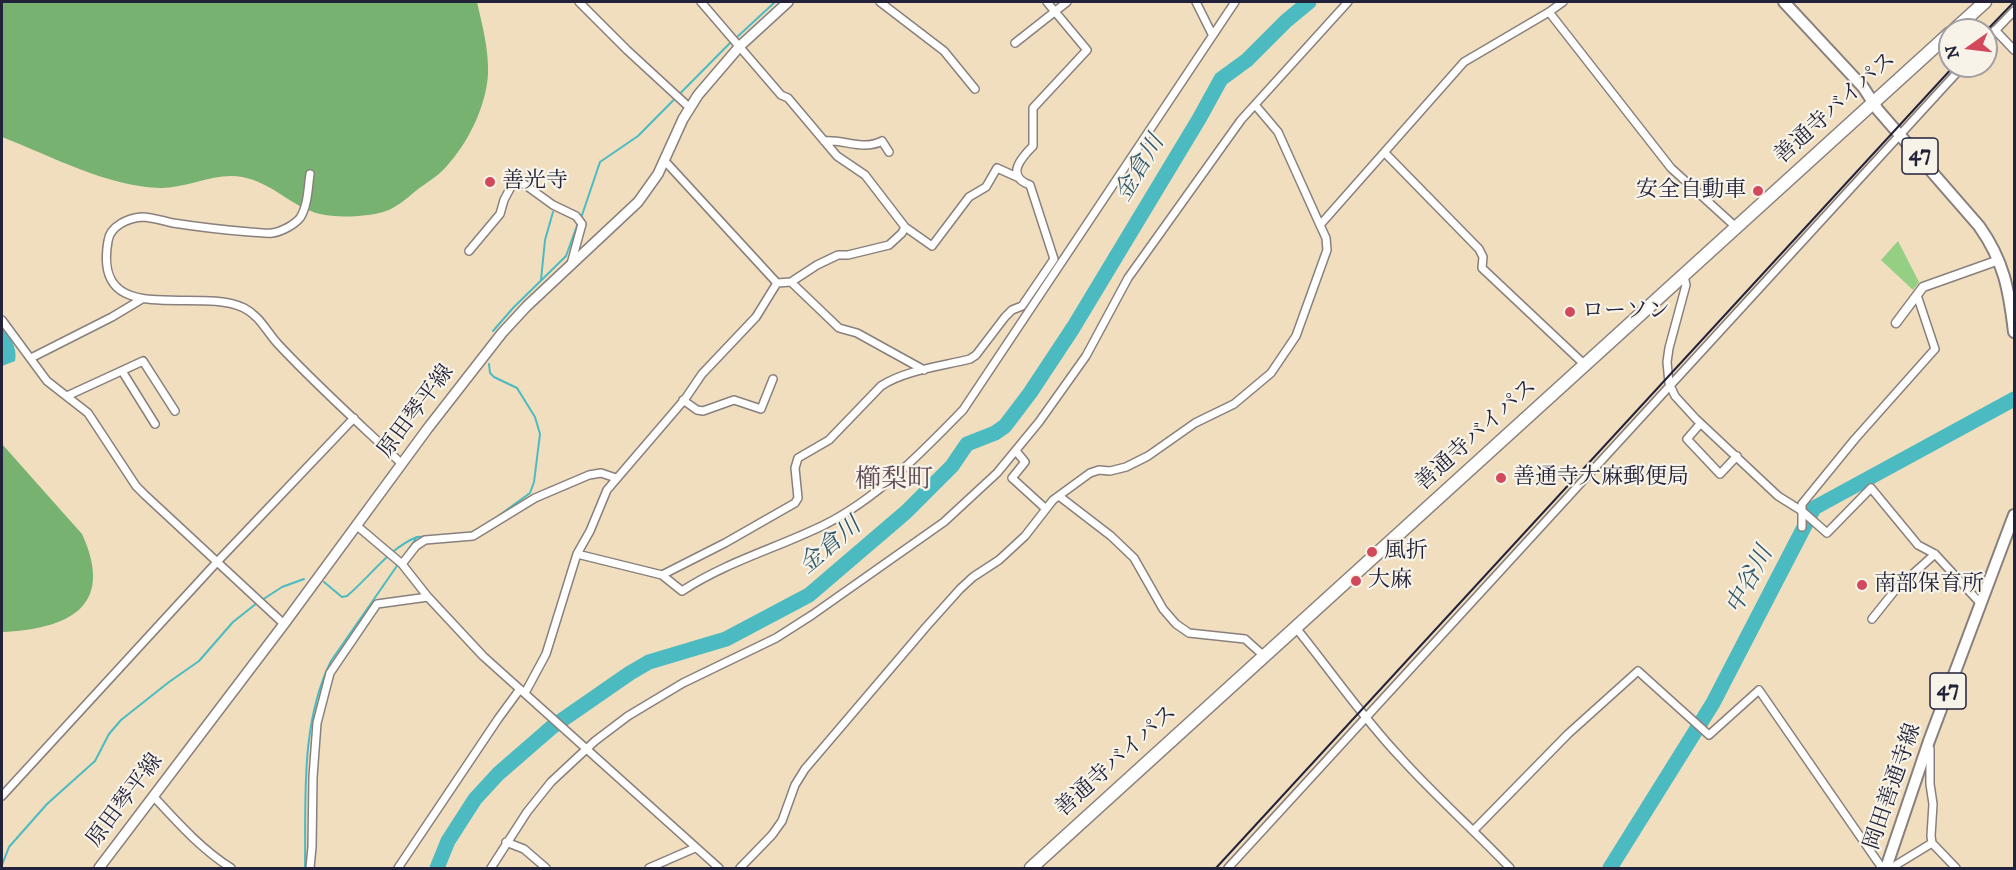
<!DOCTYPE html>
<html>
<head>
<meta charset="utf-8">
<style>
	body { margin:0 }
	#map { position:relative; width:2016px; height:870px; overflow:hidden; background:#f0debf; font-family:"IM FELL DW Pica",serif }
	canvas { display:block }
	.frame { position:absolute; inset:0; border:3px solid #22223b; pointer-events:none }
	.north { position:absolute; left:1938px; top:18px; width:60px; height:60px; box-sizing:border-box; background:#f7f3e8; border:2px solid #a29fa3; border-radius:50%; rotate:256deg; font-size:16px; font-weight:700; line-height:24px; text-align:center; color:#22223b }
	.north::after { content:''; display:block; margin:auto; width:21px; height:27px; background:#d1495b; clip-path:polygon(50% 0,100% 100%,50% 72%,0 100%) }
</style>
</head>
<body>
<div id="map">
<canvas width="2016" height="870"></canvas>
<div class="frame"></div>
<div class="north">N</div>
</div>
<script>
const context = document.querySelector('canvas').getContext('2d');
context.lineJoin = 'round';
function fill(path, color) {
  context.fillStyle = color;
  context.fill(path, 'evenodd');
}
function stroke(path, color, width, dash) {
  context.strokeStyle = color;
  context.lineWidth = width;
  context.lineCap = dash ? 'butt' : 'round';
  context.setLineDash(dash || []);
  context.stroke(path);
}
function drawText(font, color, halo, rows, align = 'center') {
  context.font = font + ' "IM FELL DW Pica","Noto Serif JP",serif';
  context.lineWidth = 4.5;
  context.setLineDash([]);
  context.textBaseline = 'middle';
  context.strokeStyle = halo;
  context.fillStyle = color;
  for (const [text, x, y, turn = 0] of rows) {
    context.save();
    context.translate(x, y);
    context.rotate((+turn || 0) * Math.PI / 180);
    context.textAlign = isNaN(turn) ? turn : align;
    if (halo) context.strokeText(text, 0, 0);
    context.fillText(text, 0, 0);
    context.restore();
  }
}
const green = new Path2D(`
	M1898 241 1919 282 1913 290 1881 260Z`);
const forest = new Path2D(`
	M2 2H477C482 24 489 50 488 74 486 107 468 143 446 167 438 176 426 183 417 190 407 198 395 209 383 212 366 217 336 218 320 214 291 207 272 182 242 177 216 172 188 188 161 188 108 187 51 156 2 137Z
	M2 444 82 534C116 608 67 629 2 632Z`);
const water = new Path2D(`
	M2 325C9 335 18 348 15 361L2 366Z`);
const stream = new Path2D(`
	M736 38 775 2
	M581 218 600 162 638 136 731 42
	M541 280 545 240 553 212
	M493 331 513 308 566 256 578 223
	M489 364 490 373 494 377 517 388 535 417 540 434 534 482 530 493 490 522
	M466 534 478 530
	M324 582 342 597 347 596C370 577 389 548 417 537
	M262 600 282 587 304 579
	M2 865 9 847 47 804 95 761 109 734 121 720 169 682 199 661 233 622 257 603
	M305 868C306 800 300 724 331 661L417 537 449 535`);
const river = new Path2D(`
	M437 868 448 841 475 799 498 774 552 727 630 673 649 662 726 639 809 595 906 512 952 466 967 444 995 433 1005 426 1030 393 1073 328 1199 119 1221 79 1247 60 1286 21 1309 2
	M1610 868 1713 703 1814 508 2014 399`);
const minor = new Path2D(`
	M579 2 627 50 690 108
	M701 2 781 95 788 98 837 156 865 175 905 227 902 233 889 245 848 255H838L817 265 791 282 777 283
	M880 2 944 51 975 89
	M1196 2 1212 34
	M1549 12 1671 168 1737 228
	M1995 30 2014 50
	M1986 40 2014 11
	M1015 43 1067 2
	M824 141C844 139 863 151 882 141L889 152
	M1385 153 1479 249 1483 257 1482 268 1585 365
	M664 160 777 283
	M310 174C308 187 308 206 300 218 294 225 281 232 272 233 266 234 257 232 250 232 224 230 199 227 173 223 163 221 152 217 142 217 128 218 110 226 108 241 92 331 196 285 244 308 260 316 266 331 278 344 317 386 360 424 402 464
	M1320 225 1464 62 1549 12 1563 2
	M905 227 932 246 969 197 986 187 997 168 1017 177
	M469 251 500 214 504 200 514 181 524 184 553 205 576 216 582 224 571 264
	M1684 276 1686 285 1669 348 1667 362 1669 383 1675 396 1696 419 1778 496 1802 511 1827 533 1871 488 1918 545 1935 554 1981 604
	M791 282 839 328 857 333 924 370
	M2 320 47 381 88 413 136 486 145 495 284 624
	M31 358 112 317 142 299
	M122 371 155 424
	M67 396 143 361 175 411
	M683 400 697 410 703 411 734 400 761 409 773 379
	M1700 424 1687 439 1720 474 1737 456
	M1016 451 1025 462 1012 478 1046 509
	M1059 496 1111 536 1134 558 1163 609 1176 624 1189 633 1245 639 1264 656
	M356 525 402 564 428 597 483 656 719 868
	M1802 527V504L1855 439 1935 349 1917 295
	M577 554 662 575 725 543 795 503 798 498 795 468 798 458 829 440 881 386C905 370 943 366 970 359L976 355 1005 317 1012 310 1022 306 1054 259 1030 185C1005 176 1021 158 1033 146V108L1087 50 1047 2
	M402 564 416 546 425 540 473 536 535 498 589 475 601 473 616 478
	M662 575 682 591C726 562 777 548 824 525 878 498 922 452 963 410L1235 2
	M1872 619 1896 589 1935 554
	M1296 628C1331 671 1362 717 1400 757 1435 796 1474 830 1510 868
	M525 693 546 654 577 554 590 531 607 490 685 399 702 374 756 317 777 283
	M1930 749V784L1933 804 1931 836 1932 843 1956 868
	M2 796 217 562 354 418
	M153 796C178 823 201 849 231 868
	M1474 830 1568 734 1638 671 1709 735 1759 690 1882 868
	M506 842 524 849 546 868
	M310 868 312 847 313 777 317 723 330 673 377 604 428 597
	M398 868 498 719 520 689
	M491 868 527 812 551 782 595 741 628 716 683 683 776 638 812 615 944 522 997 473 1039 422 1086 356 1128 278 1241 120 1348 2
	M649 868 695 848
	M740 868 772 835 782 821 795 785 805 769 926 627 960 589 973 577 999 560 1025 536 1053 500 1090 473 1099 470 1110 471 1126 467 1148 456 1195 423 1234 404 1271 373 1296 336 1327 250 1326 238 1320 225 1278 132 1256 106
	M1228 868 1963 66
	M1891 868 1932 843`);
const tertiary = new Path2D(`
	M1896 323 1923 287 1999 260`);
const secondary = new Path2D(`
	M99 868 284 624 428 428 502 333 527 306 638 202 658 174 683 119 698 95 740 46 788 2`);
const primary = new Path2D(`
	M1784 2 1863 87 1878 110 1979 226C2004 261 2009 290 2014 332
	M1886 868 1929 741 2014 515`);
const trunk = new Path2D(`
	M1954 30 1985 2
	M1031 868 1950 33`);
const rail = new Path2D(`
	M1986 31 2014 2
	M1216 868 1954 66`);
const markers = [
	[490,182,6,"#d1495b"],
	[1758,191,6,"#d1495b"],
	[1570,312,6,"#d1495b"],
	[1501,478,6,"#d1495b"],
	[1372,552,6,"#d1495b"],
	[1356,581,6,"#d1495b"],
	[1862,585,6,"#d1495b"]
];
const shields = [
	[1920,156,36],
	[1948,691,36]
];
const shieldNames = [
	["47",1920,156],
	["47",1948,691]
];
const streetNames = [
	["善通寺バイパス",1836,109,-42],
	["原田琴平線",417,412,-53],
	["善通寺バイパス",1477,436,-42],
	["善通寺バイパス",1117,762,-42],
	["岡田善通寺線",1894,787,-71],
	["原田琴平線",126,801,-53]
];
const poiNames = [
	["善光寺",502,182],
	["安全自動車",1746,191,"right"],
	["ローソン",1582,312],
	["善通寺大麻郵便局",1513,478],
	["風折",1384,552],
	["大麻",1368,581],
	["南部保育所",1874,585]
];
const waterNames = [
	["金倉川",1141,169,-59],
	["金倉川",831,547,-40],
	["中谷川",1751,581,-62]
];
const quarterNames = [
	["櫛梨町",894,482]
];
fill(green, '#95cf83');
fill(forest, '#78b271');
fill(water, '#4bbbc1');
stroke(stream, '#4bbbc1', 2);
stroke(river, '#4bbbc1', 15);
stroke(minor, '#89807d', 10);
stroke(tertiary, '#89807d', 11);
stroke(secondary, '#89807d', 12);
stroke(primary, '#89807d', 14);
stroke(trunk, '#89807d', 15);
stroke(minor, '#fff', 7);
stroke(tertiary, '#fff', 8);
stroke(secondary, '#fff', 9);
stroke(primary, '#fff', 10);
stroke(trunk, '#fff', 12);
stroke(rail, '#22223b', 2);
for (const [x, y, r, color] of markers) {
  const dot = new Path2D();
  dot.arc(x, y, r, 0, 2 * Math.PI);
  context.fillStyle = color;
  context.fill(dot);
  stroke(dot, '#f7f3e8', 2);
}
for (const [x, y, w] of shields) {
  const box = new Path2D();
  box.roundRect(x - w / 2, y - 18, w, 36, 4.5);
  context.fillStyle = '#f7f3e8';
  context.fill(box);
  stroke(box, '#22223b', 1.5);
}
drawText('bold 21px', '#22223b', null, shieldNames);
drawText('22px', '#22223b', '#f7f3e8', streetNames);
drawText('22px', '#22223b', '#f7f3e8', poiNames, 'left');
drawText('italic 24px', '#30586a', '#f7f3e8', waterNames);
drawText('26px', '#604c58', '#f7f3e8', quarterNames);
</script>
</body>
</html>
